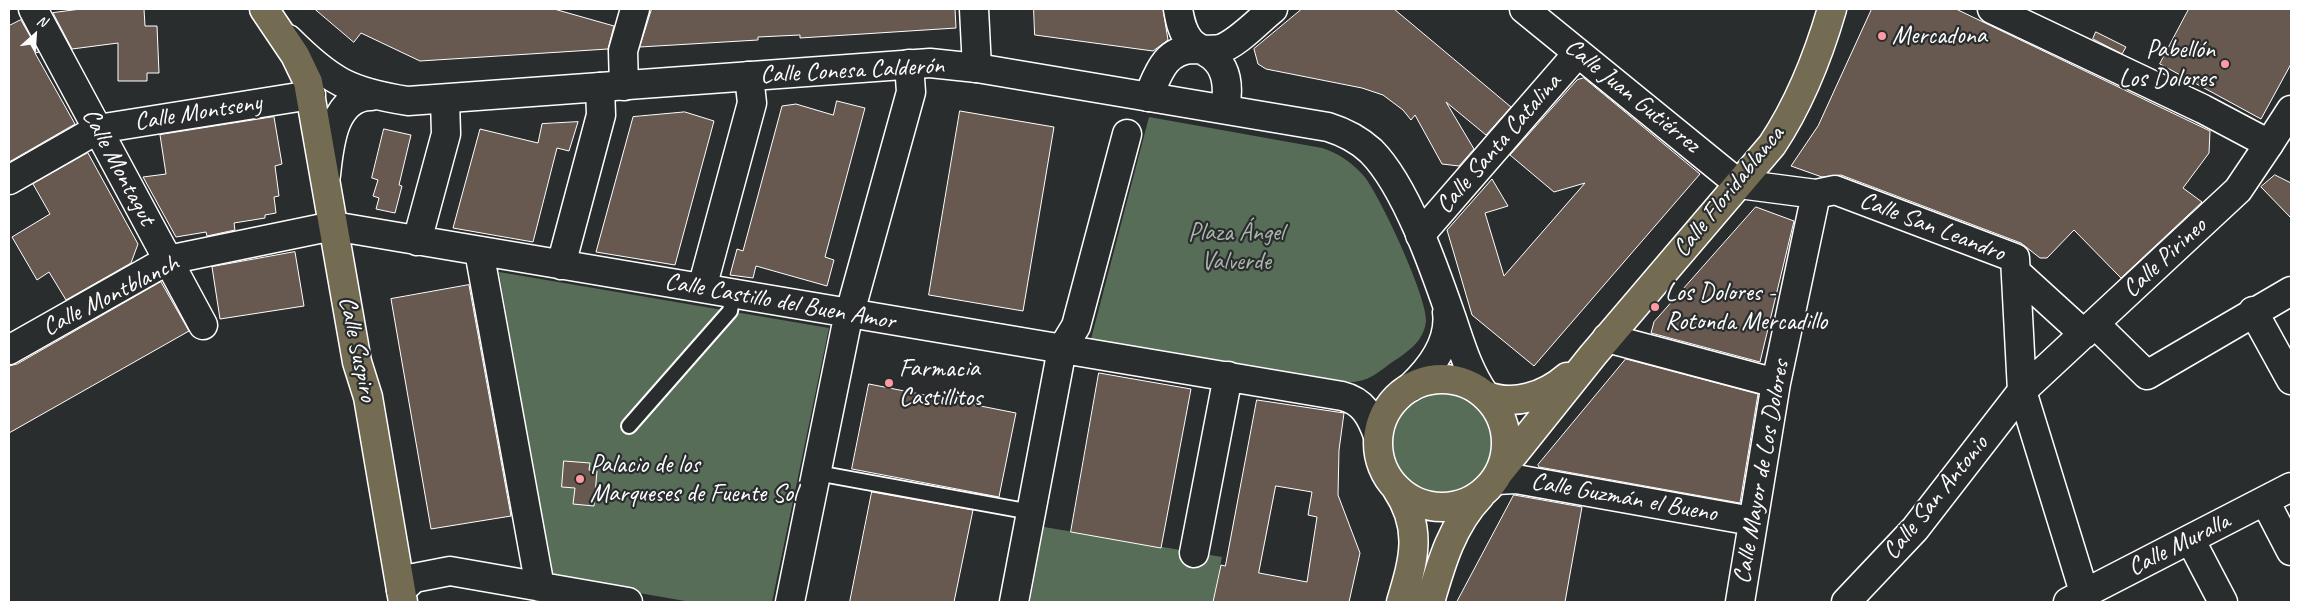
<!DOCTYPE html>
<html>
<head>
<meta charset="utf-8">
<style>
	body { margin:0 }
	#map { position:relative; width:2300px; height:611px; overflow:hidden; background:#2a2d2e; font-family:Caveat,sans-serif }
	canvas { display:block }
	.frame { position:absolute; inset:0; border:10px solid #fff; pointer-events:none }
	.north { position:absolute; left:10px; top:10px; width:50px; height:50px; -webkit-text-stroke:4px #2a2d2e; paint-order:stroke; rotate:26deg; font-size:14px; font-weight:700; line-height:20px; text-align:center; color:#fff }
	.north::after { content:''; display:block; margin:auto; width:18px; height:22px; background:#fff; clip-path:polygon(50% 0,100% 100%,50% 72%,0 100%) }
</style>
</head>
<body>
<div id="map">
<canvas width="2300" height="611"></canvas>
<div class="frame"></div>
<div class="north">N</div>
</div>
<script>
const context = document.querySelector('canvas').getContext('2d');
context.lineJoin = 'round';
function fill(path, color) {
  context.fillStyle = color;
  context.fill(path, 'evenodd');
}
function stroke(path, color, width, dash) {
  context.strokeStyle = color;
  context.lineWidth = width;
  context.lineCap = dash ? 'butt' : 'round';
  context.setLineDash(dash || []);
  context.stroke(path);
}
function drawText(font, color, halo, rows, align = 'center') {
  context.font = font + ' Caveat,sans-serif';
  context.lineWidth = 4.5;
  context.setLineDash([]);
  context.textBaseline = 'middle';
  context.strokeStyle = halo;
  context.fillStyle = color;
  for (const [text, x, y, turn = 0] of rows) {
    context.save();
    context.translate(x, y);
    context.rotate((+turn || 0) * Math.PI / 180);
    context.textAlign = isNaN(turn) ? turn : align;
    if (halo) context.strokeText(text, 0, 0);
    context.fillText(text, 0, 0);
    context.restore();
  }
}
const green = new Path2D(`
	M1149 117 1322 148C1338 153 1351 162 1363 175 1379 193 1428 299 1426 321 1424 342 1406 353 1391 363 1377 373 1368 382 1350 382L1091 339Z
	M499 272 829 328 772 602H691L552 578Z
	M1440 378C1448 379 1457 379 1466 383 1484 391 1503 415 1506 434 1510 459 1499 466 1483 482 1477 489 1470 499 1462 504 1455 508 1444 508 1436 507 1362 501 1356 389 1440 378Z
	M1044 527 1222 557 1213 602H1030Z`);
const building = new Path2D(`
	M81 9H144L145 26H157L159 73H147V81H118V43L72 49 53 13Z
	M315 9H554L614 26 608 49 420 61 361 33 354 42Z
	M652 9H955L956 28 800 38V35L758 37V40L640 47Z
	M1034 9H1163L1168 40 1153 51 1035 35Z
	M1302 9H1394L1511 107 1486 135 1446 102 1474 149 1459 166 1442 164 1415 115 1411 120 1403 110 1383 95 1362 88 1266 69 1258 64 1254 49Z
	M1872 9H1956L2210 131 2209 153 2183 188 2202 202 2121 278 2074 230 2047 258H2040L2021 243 1841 175 1822 177 1791 166 1818 126Z
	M2189 9H2291V64L2261 119 2160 64Z
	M21 20 39 52 35 53 75 124 9 162V26Z
	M2096 32 2126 47 2122 54 2093 39Z
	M1584 78 1700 174 1534 366 1472 315 1447 230 1492 179 1508 206 1485 213 1504 276 1585 183 1554 192 1510 155 1577 80Z
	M837 101 865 108 825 257 834 260 827 286 756 266 753 278 730 275 737 249 743 251 782 106 796 104 833 115Z
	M960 111 1054 127 1023 311 929 295Z
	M685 112 714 121 675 265 596 252 633 117Z
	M274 117 282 164 275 166 279 196 274 197 276 213 265 215V218L234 223 235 230 207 236 206 232 176 237 143 177 166 174 160 135Z
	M578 122 569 151 557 148 533 242 453 228 480 129 538 143 542 124Z
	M384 129 411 135 399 185 402 186 395 213 376 209 379 198 373 196 378 180 372 178Z
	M88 153 138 244 131 263 66 300 49 272 37 280 12 237 50 214 33 184Z
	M2275 175 2291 183V218L2261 187Z
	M1756 207 1794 221 1760 362 1651 333 1654 322Z
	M295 252 304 306 220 319 212 267Z
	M161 282 189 331 9 433V366L17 364Z
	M469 285 511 516 431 529 391 299Z
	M1626 359 1758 394 1740 503 1539 467 1538 465Z
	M1099 373 1191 389 1161 548 1071 532Z
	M869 384 1016 413 999 497 852 469Z
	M1257 400 1344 413 1339 450 1338 495 1360 553 1349 602H1213L1221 565 1225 566ZM1276 486 1312 492 1308 515 1317 517 1307 582 1259 573Z
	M564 461 590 463 589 470 597 471 594 506 573 504 575 488 562 487Z
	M872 492 973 510 954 602H850Z
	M1514 495 1582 507 1565 602H1457Z`);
const lane = new Path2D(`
	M629 426 730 311 733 294
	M817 473 1031 512`);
const street = new Path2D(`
	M33 9 203 325
	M974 9 977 68
	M1178 9C1180 20 1182 32 1190 41 1195 47 1202 49 1209 54 1228 66 1229 88 1225 109
	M1524 9 1739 184 1816 194 1835 190 2015 258 2022 391 2087 602
	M624 86 623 51 635 9
	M1148 97C1158 75 1164 50 1193 49 1201 49 1211 51 1220 49 1237 44 1259 20 1273 9
	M9 180 98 129 311 95
	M1420 235 1578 53
	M417 241 446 134 445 100
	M479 251 540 587
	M561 265 601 115 600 87
	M2016 272 2084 334
	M702 288 752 103 749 76
	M2253 311 2291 380
	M2095 324 2147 375 2291 291
	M1607 338 1776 383
	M9 350 168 260 333 226 1342 396C1363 401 1371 416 1378 436
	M1496 480 1516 479 1752 521
	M2265 501 2291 551
	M2190 539 2223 602
	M1194 553 1228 376
	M401 590 414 578 450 571 628 602
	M790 602 846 327 911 92 909 64
	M1014 602 1062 349 1076 326 1127 134
	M1740 602 1776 383 1816 194
	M1846 602 1915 529 2022 391 2238 190 2269 144
	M2068 602 2291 487`);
const secondary = new Path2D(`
	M1992 9 2203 109 2269 144 2291 110
	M288 39C330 81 349 92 408 101L930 63 977 68 1328 127C1344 132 1358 139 1371 151 1407 187 1436 273 1453 322 1462 349 1469 372 1485 395
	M326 175C329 147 333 96 371 96
	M1411 387C1432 367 1451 342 1447 312`);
const primary = new Path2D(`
	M264 9 295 55 308 82 357 362 368 397 403 602
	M1378 443a64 64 0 1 1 128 0a64 64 0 1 1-128 0Z
	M1485 395C1513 407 1545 396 1567 377
	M1501 470 1593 355 1772 145C1800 103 1818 57 1832 9
	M1396 488C1423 528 1414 559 1401 602
	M1430 602C1441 564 1452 525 1480 496`);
const markers = [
	[1882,36,5,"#ff9aa2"],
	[2225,64,5,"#ff9aa2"],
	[1655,307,5,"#ff9aa2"],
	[889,383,5,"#ff9aa2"],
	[580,479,5,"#ff9aa2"]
];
const poiNames = [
	["Mercadona",1892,36],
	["Pabellón",2215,50,"right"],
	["Los Dolores",2215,79,"right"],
	["Los Dolores -",1665,293],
	["Rotonda Mercadillo",1665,322],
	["Farmacia",899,369],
	["Castillitos",899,398],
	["Palacio de los",590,465],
	["Marqueses de Fuente Sol",590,494]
];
const streetNames = [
	["Calle Conesa Calderón",852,71,-3],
	["Calle Juan Gutiérrez",1632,96,39],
	["Calle Montseny",198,113,-9],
	["Calle Santa Catalina",1499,144,-49],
	["Calle Montagut",118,167,62],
	["Calle Floridablanca",1729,192,-51],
	["Calle San Leandro",1932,227,21],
	["Calle Pirineo",2165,258,-43],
	["Calle Montblanch",111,296,-27],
	["Calle Castillo del Buen Amor",780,302,10],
	["Calle Suspiro",357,349,78],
	["Calle Mayor de Los Dolores",1762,472,-80],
	["Calle Guzmán el Bueno",1624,498,10],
	["Calle San Antonio",1936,498,-51],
	["Calle Muralla",2179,545,-27]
];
const parkNames = [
	["Plaza Ángel",1236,233],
	["Valverde",1236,262]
];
fill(green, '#586d58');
fill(building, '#685950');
stroke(building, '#fff', 1);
stroke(lane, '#fff', 18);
stroke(street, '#fff', 31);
stroke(secondary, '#fff', 31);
stroke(primary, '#fff', 31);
stroke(lane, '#2a2d2e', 14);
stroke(street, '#2a2d2e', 28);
stroke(secondary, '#2a2d2e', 28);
stroke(primary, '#736b52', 28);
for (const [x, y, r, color] of markers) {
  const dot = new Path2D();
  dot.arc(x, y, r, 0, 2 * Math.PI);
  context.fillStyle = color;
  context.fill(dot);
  stroke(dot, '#2a2d2e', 2);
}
drawText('25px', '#fff', '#2a2d2e', poiNames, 'left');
drawText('25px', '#fff', '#2a2d2e', streetNames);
drawText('25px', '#acb6ac', '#2a2d2e', parkNames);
</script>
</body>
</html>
